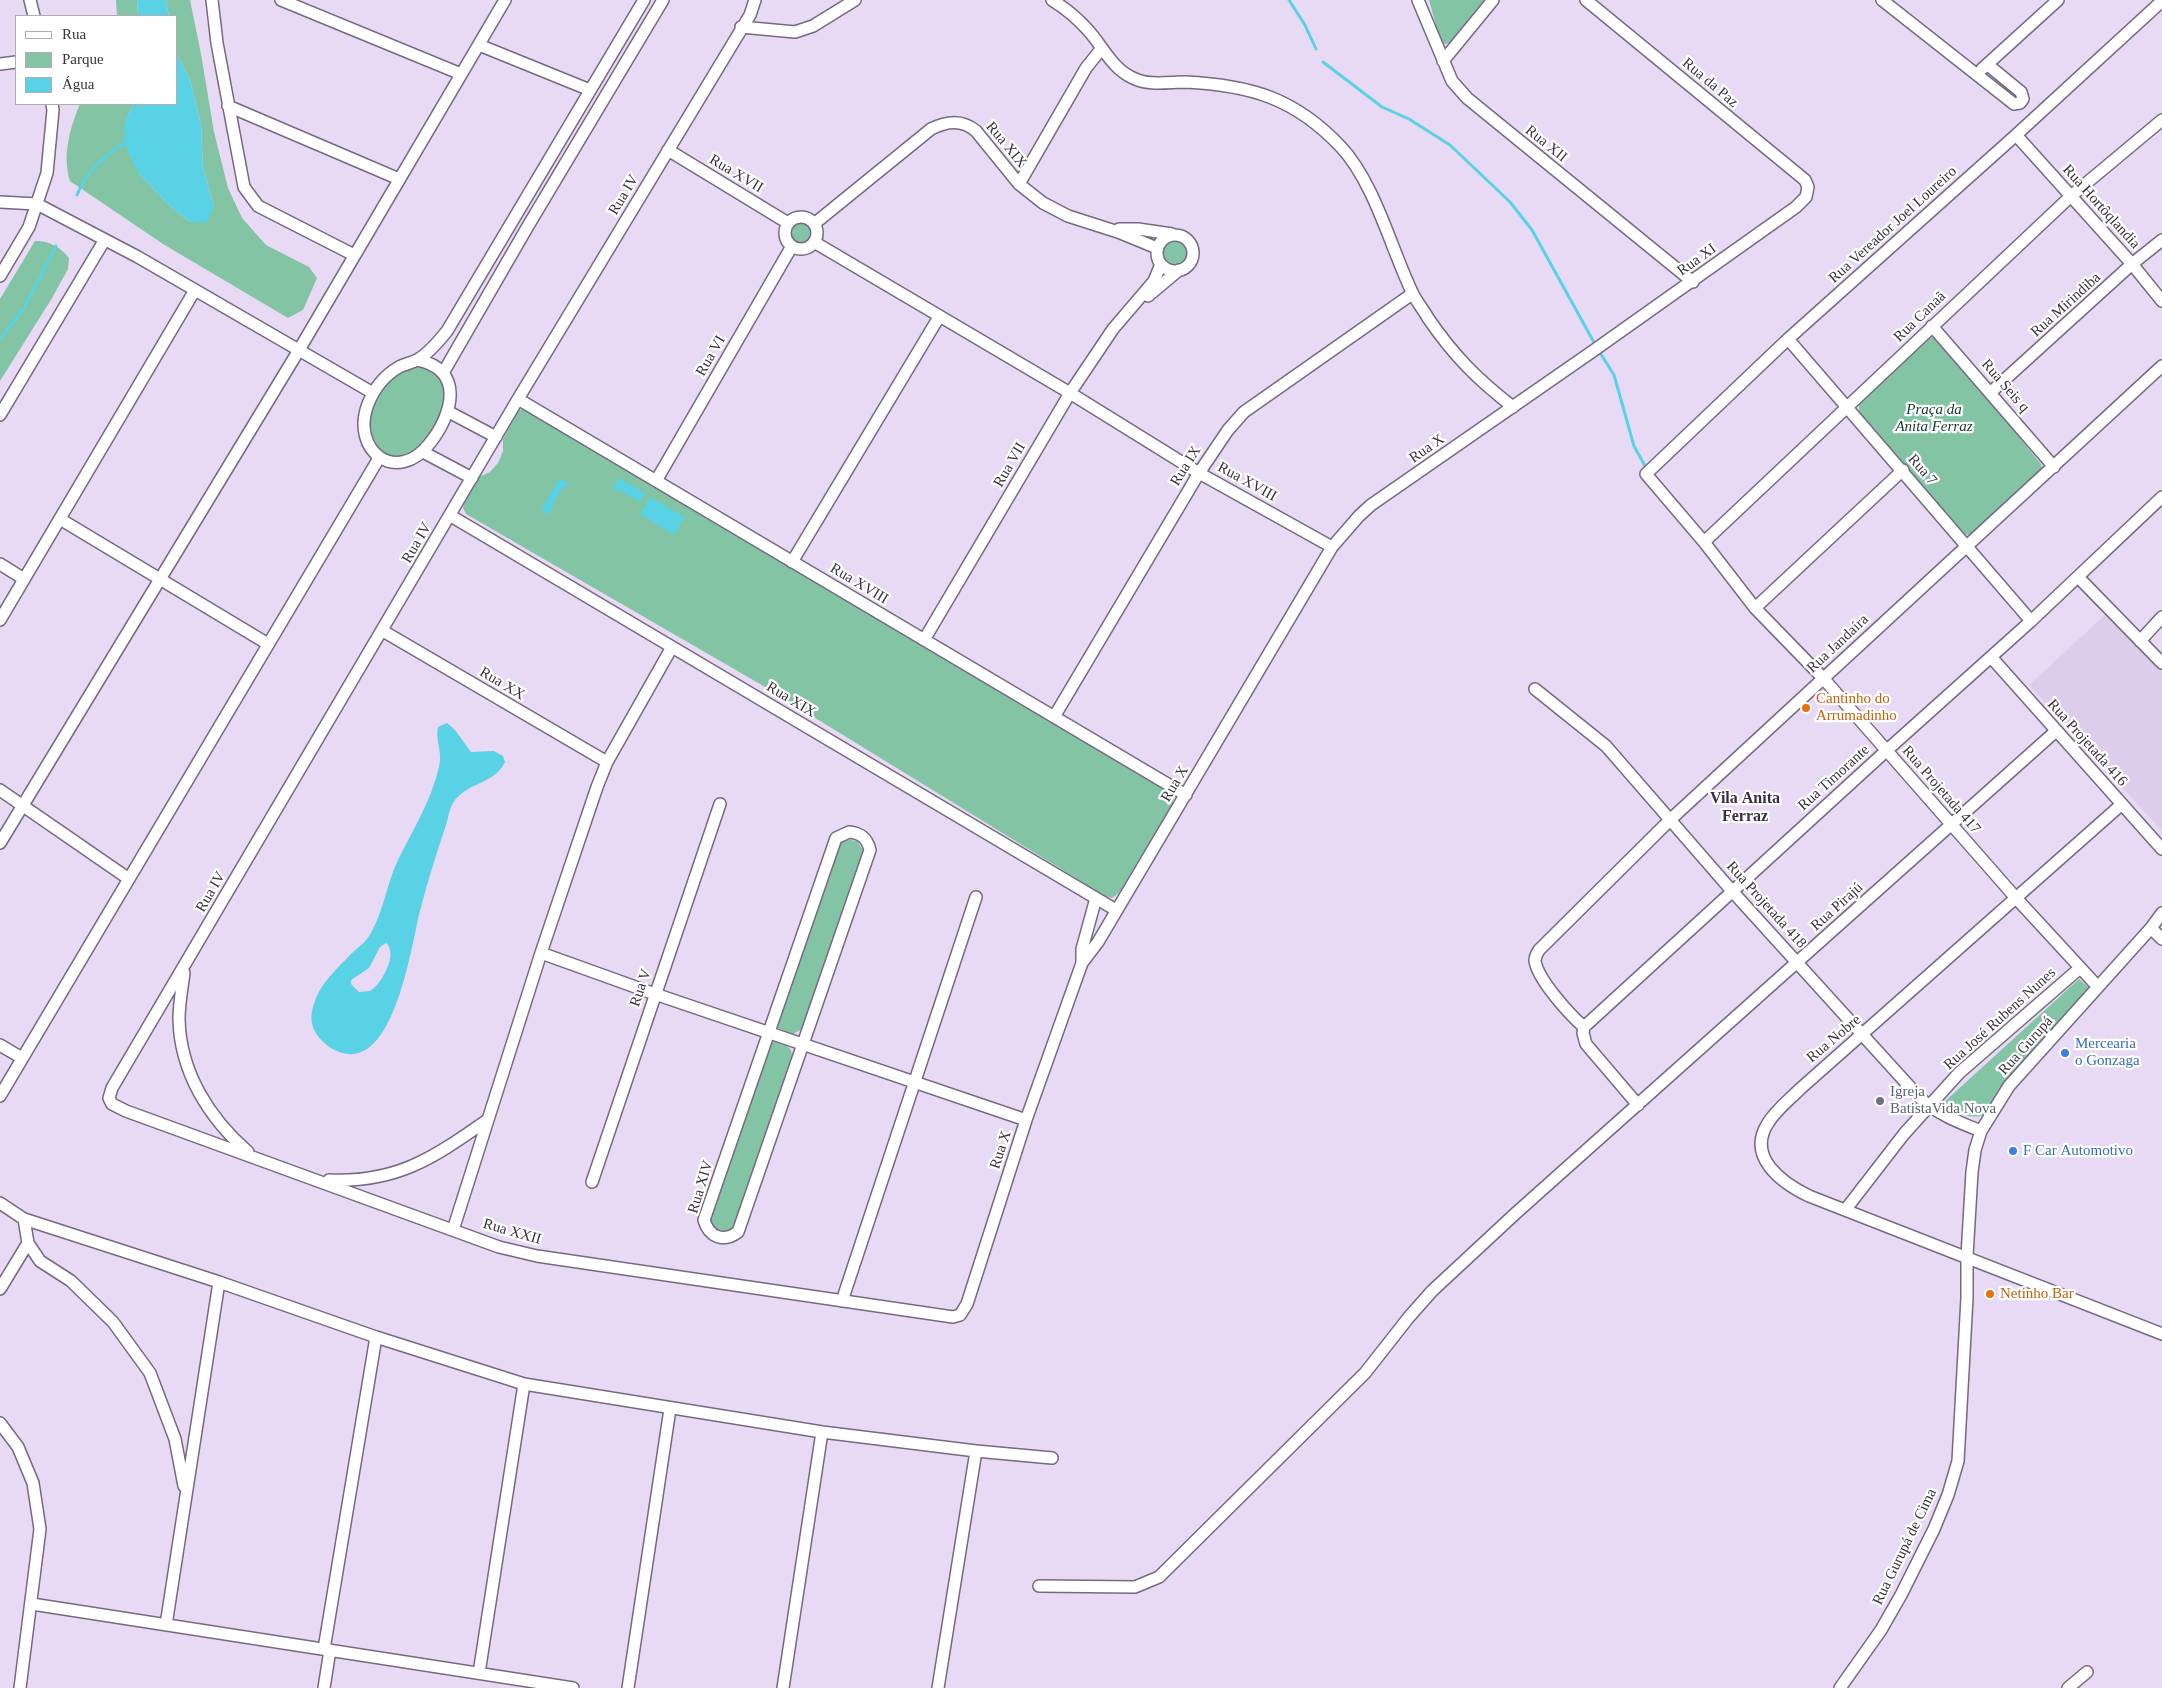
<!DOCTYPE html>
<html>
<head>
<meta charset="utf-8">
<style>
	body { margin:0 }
	#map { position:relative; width:2162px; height:1688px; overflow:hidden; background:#e8d9f4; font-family:"Times New Roman",serif }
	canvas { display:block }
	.legend { position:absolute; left:15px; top:15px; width:162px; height:90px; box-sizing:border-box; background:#fff; border:1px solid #afadb1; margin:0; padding:6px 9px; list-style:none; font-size:15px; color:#38323c }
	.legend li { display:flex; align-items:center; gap:10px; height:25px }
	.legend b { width:25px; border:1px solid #afadb1 }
</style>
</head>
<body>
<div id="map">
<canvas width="2162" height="1688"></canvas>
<ul class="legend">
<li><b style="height:6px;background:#fff"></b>Rua</li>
<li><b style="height:14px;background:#82c4a3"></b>Parque</li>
<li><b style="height:14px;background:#59d2e6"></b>Água</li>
</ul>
</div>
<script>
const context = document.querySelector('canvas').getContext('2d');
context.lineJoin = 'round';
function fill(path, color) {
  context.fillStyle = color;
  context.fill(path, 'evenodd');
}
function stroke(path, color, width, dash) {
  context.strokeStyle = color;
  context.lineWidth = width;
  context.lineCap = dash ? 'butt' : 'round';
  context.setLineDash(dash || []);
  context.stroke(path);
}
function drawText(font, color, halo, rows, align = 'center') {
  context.font = font + ' "Times New Roman",serif';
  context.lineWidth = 4.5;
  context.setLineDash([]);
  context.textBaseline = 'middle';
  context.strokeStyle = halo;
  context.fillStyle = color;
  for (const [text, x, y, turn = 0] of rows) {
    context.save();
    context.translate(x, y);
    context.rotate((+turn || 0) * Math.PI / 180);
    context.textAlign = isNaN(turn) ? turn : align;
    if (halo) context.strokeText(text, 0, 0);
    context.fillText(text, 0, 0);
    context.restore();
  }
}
const built = new Path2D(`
	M2105 615 2162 668V831L2029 685Z`);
const green = new Path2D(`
	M116 0H137L138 16H117Z
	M166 0H190L201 54 214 132 228 188 242 218 266 245 309 267 317 278 303 310 288 318 163 244 70 181C62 155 70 128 80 104H134L125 121 139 174 170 206 190 222 214 207 203 167 201 125 190 80 176 53V16H169Z
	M1429 0H1485L1451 43 1445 44 1440 40Z
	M788 233a13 13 0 1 1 26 0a13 13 0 1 1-26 0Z
	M1160 253a15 15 0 1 1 30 0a15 15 0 1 1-30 0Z
	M35 241C50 241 60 247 69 258L68 269 52 298 0 381V299Z
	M1934 337 1939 339 2041 464 2042 469 2040 474 1970 535 1963 534 1859 413V403L1930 338Z
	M417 366 429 370 442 382C448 400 441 418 431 433 375 509 336 388 417 366Z
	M526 409 1174 794 1173 803 1119 893 1112 898 1105 896 760 684 466 514 463 508 464 504 479 477 490 472 498 463 503 451V439L519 410Z
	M845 839 857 841 864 852 802 1029 793 1034 776 1027 839 844Z
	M2079 979 2093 991 1986 1114C1973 1121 1952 1112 1941 1105Z
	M771 1041 787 1046 791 1050 792 1055 734 1227C724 1237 714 1231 709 1219Z`);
const water = new Path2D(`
	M137 0H166L169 16H138Z
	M176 53 190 80 201 125 203 167 214 207 206 223 190 222 170 206 139 174 124 143 125 121 134 104H176Z
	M560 478 569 484 566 487 564 486 550 509 552 511 550 515 541 510Z
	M619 478 645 493 640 502 619 490H612Z
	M650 497 685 517 674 535 640 514Z
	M447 723 455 730 471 752 494 751 503 756 505 762C494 785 466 782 453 803 449 809 448 820 445 828 436 855 427 883 420 911 411 945 393 1085 331 1048 315 1037 307 1023 314 1004 320 983 338 968 352 953 360 946 367 941 372 931 384 909 387 883 398 860 413 830 431 801 439 767 443 751 435 741 438 727ZM386 943C399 953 381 985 370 991L359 992 351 984V980L369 968 380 947Z`);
const stream = new Path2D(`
	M1289 0 1305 25 1316 49
	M1323 62 1382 107 1409 119 1450 145 1510 202 1532 230 1596 346
	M77 195C86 171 104 157 124 143
	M0 339 23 310 56 246
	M1599 351 1614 375 1634 446 1645 466`);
const street = new Path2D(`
	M30 0 34 16
	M212 0 217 43 244 187 258 206 354 255
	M281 0 461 74
	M755 0 750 15 518 399 112 1088 109 1098 112 1104 126 1111 499 1247 537 1256 953 1317 960 1315 967 1304 1026 1120 1082 963 1098 942 1332 547 1359 516 1371 505 1593 351 1796 207 1806 197 1808 187 1805 180 1586 0
	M1052 0C1065 8 1077 18 1087 29 1102 45 1112 69 1133 78 1148 86 1169 82 1185 82 1250 85 1295 98 1341 147 1374 182 1391 248 1412 292 1416 301 1423 309 1428 318 1454 356 1477 379 1513 407
	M1418 0 1452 81 1467 98 1693 282
	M1882 0 2014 104 2020 103 2023 99 2021 92 1988 65
	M741 27 795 32 813 26 855 0
	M479 45 590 90
	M1443 61 1493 0
	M0 64 16 62
	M1982 69 2058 0
	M228 106 399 179
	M2016 135 2132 264 2162 301
	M668 150 788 223
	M1019 184 1086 68 1102 48
	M0 202 37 204 138 257 373 393
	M785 233a16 16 0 1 1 32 0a16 16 0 1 1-32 0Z
	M814 224 931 129C947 121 962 119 976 131L1019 184 1043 203 1068 216 1118 232 1157 248
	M1119 229H1138L1172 234
	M1157 253a18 18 0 1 1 36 0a18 18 0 1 1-36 0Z
	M814 242 1070 393 1199 473 1332 547
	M0 276 29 227 47 173 53 110 52 104
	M1148 296 1179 270
	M1932 326 2054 467
	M1788 339 2031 621
	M417 360C465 369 453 414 430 443 397 486 350 451 368 404 374 389 385 375 399 367 405 364 411 363 417 360 428 354 439 341 447 331L644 0
	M443 373 528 226 663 0
	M1991 392 2132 264 2162 240
	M518 399 1186 795
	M449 412 496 437
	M0 415 104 241
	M423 452 472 478
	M656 481 792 246
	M451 516 1116 910
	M60 519 268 644
	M1704 542 2071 196 2162 120
	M792 562 939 317
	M0 564 24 579
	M2078 577 2162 663
	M1755 608 1903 470
	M0 620 195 290
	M383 631 607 762
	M924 640 1070 393 1113 329 1154 281 1161 264
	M2140 641 2162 617
	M1991 657 2162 849
	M1535 689 1606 746 1732 891 1919 1097C1937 1114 1958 1122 1981 1131
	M1054 717 1199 473 1228 430 1244 412 1412 294
	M0 790 129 879
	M2122 804 1800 1089C1789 1100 1776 1110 1768 1123 1746 1157 1782 1183 1809 1196L2162 1334
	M849 832C861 833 867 838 870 850L738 1232C723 1243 709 1237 704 1220L836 838Z
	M0 843 299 350 505 0
	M2151 928 2162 939
	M541 953 655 994 1026 1120
	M1082 963V949L1096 898
	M184 973C182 988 179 1004 179 1019 180 1072 209 1118 248 1152
	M2098 987 2016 898 1823 678 1755 608 1704 542 1646 474 1788 339 2016 135 2162 1
	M1584 1027C1570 1015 1538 980 1535 961 1535 957 1537 953 1539 950L1671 819 2162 366
	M0 1045 22 1058
	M0 1096 379 458
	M1638 1105 1586 1044 1583 1033 1584 1027 1886 751 2031 621 2162 497
	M329 1180C397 1183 433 1158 486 1121
	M592 1182 720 804
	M0 1203 24 1219 219 1282 376 1337 524 1384 822 1432 976 1451 1052 1458
	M1846 1209 1904 1134 1959 1073 2080 968
	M24 1219 28 1243 40 1261 71 1281 113 1322 150 1373 175 1439 184 1486
	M453 1230 541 953 597 787 607 762 672 647
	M0 1289 28 1243
	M842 1301 976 897
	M0 1423 18 1447 33 1483 40 1529 20 1688
	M1039 1586 1135 1587 1159 1577 1365 1373 1409 1317 1432 1291 1516 1213 2056 731
	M32 1604 573 1688
	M166 1625 219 1282
	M324 1649 376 1337
	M479 1673 524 1384
	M324 1688 330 1650
	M628 1688 670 1409
	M783 1688 822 1432
	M938 1688 976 1451
	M1840 1688 1881 1630 1901 1595 1934 1529 1948 1495 1958 1461 1967 1298V1256L1972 1172 1975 1150 1981 1131 2009 1086 2151 928 2162 913
	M2068 1688 2087 1672`);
const markers = [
	[1806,708,5,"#e8710a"],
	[2065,1053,5,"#3f7fe0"],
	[1880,1101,5,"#6b7280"],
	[2013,1151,5,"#3f7fe0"],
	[1990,1294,5,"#e8710a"]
];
const streetNames = [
	["Rua da Paz",1710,83,40],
	["Rua XII",1546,144,39],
	["Rua XIX",1006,145,50],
	["Rua XVII",736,174,31],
	["Rua IV",624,195,-59],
	["Rua Hortôqlandia",2101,207,48],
	["Rua Vereador Joel Loureiro",1893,225,-42],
	["Rua XI",1697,260,-36],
	["Rua Mirindiba",2066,305,-42],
	["Rua Canaã",1920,317,-44],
	["Rua VI",711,356,-60],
	["Rua Seis q",2005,386,49],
	["Rua X",1427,449,-35],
	["Rua VII",1010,465,-60],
	["Rua IX",1186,466,-58],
	["Rua 7",1922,470,49],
	["Rua XVIII",1247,482,29],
	["Rua IV",417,543,-60],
	["Rua XVIII",859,584,31],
	["Rua Jandaíra",1838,644,-43],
	["Rua XX",502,684,31],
	["Rua XIX",791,700,31],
	["Rua Projetada 416",2087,743,48],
	["Rua Timorante",1834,778,-42],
	["Rua X",1175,784,-59],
	["Rua Projetada 417",1941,790,49],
	["Rua IV",211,892,-60],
	["Rua Projetada 418",1766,905,48],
	["Rua Pirajú",1837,907,-42],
	["Rua V",641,988,-71],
	["Rua José Rubens Nunes",2000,1019,-42],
	["Rua Nobre",1834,1039,-40],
	["Rua Gurupá",2026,1046,-48],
	["Rua X",1001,1150,-72],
	["Rua XIV",701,1187,-73],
	["Rua XXII",512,1232,16],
	["Rua Gurupá de Cima",1905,1547,-64]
];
const parkNames = [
	["Praça da",1934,410],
	["Anita Ferraz",1934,427]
];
const foodNames = [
	["Cantinho do",1816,699],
	["Arrumadinho",1816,716],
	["Netinho Bar",2000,1294]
];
const shopNames = [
	["Mercearia",2075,1044],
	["o Gonzaga",2075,1061],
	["F Car Automotivo",2023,1151]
];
const worshipNames = [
	["Igreja",1890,1092],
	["BatistaVida Nova",1890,1109]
];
const neighbourhoodNames = [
	["Vila Anita",1745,799],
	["Ferraz",1745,817]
];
fill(built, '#deccec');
fill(green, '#82c4a3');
fill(water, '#59d2e6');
stroke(stream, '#59d2e6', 3);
stroke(street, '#766981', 14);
stroke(street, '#fff', 11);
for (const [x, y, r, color] of markers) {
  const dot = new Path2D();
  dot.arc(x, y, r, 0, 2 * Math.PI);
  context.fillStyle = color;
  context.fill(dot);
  stroke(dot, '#fff', 2);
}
drawText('15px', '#38323c', '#fff', streetNames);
drawText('italic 15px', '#113a28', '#fff', parkNames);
drawText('15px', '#c56008', '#fff', foodNames, 'left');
drawText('15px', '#366cbe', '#fff', shopNames, 'left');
drawText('15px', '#5b616d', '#fff', worshipNames, 'left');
drawText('bold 16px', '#392d42', '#fff', neighbourhoodNames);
</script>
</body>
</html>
